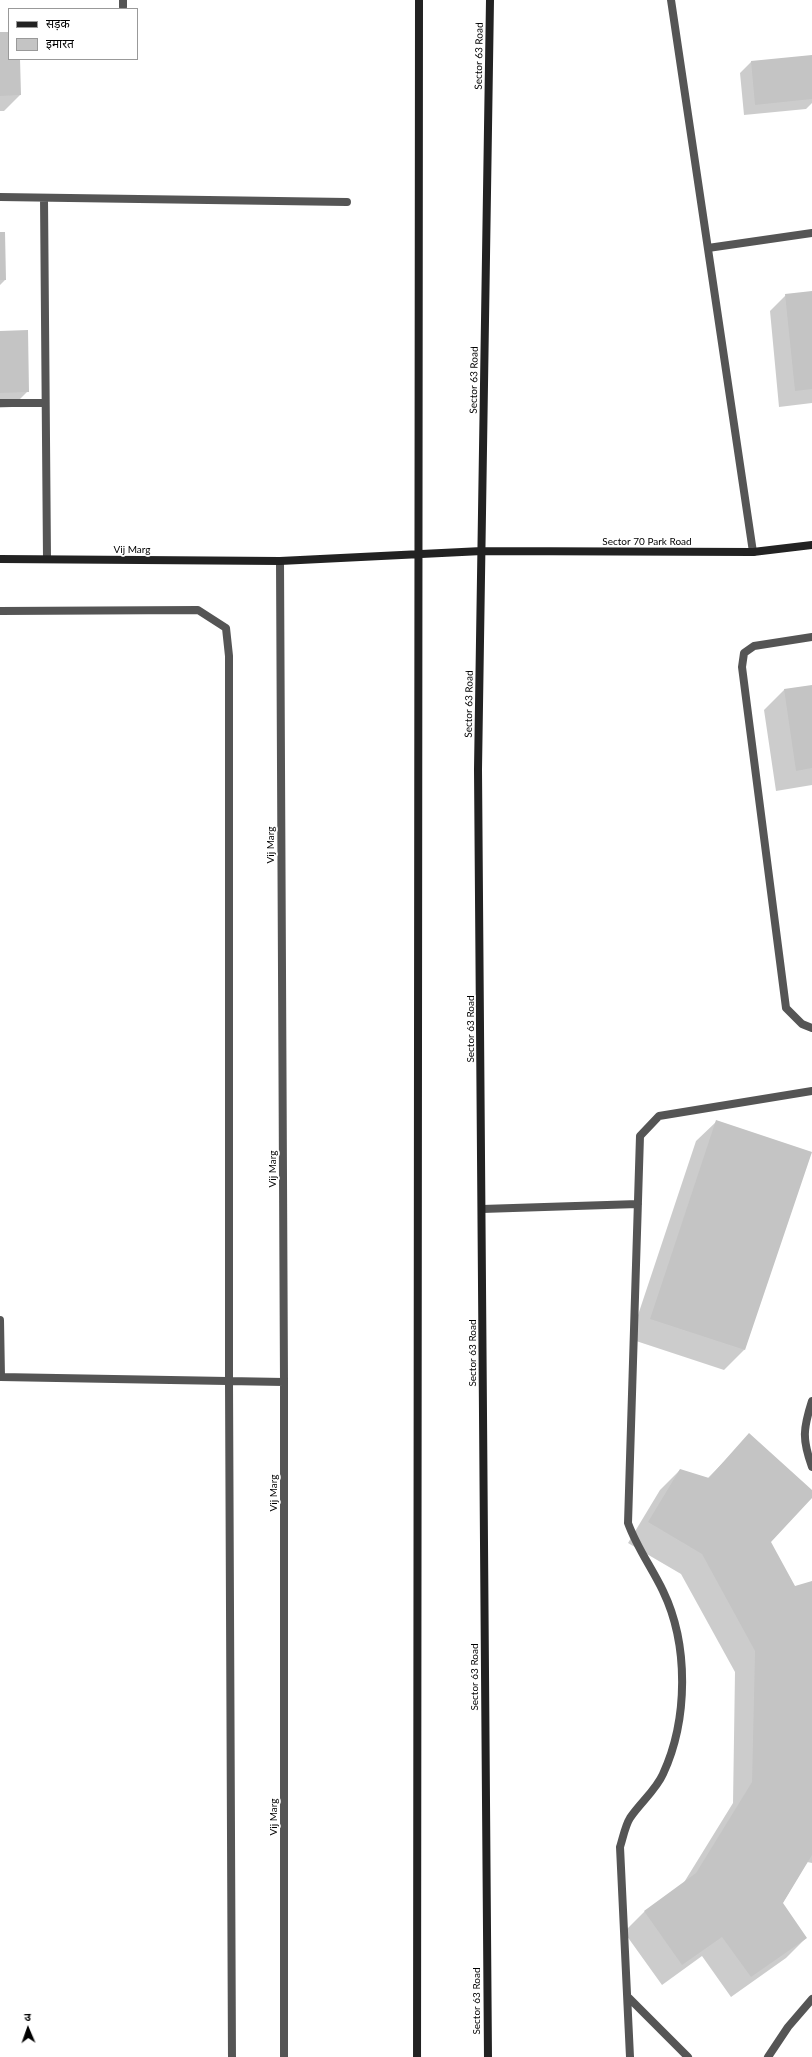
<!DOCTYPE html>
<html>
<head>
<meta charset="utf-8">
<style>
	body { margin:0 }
	#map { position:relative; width:812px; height:2057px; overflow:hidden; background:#fff; font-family:Lato,"Noto Sans Devanagari",sans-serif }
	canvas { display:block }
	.legend { position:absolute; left:8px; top:8px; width:130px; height:52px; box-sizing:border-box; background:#fff; border:1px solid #999; margin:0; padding:5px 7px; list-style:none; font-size:12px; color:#000 }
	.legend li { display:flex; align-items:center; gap:8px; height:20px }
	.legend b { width:20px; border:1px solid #999 }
	.north { position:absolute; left:8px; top:2009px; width:40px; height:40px; -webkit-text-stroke:3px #fff; paint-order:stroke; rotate:358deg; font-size:11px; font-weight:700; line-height:16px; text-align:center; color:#000 }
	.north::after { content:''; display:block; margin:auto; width:14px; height:18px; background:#000; clip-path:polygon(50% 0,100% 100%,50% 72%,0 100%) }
</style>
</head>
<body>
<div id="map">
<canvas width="812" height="2057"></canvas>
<ul class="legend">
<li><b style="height:5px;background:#222"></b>सड़क</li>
<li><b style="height:11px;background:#c4c4c4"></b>इमारत</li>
</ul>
<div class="north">उ</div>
</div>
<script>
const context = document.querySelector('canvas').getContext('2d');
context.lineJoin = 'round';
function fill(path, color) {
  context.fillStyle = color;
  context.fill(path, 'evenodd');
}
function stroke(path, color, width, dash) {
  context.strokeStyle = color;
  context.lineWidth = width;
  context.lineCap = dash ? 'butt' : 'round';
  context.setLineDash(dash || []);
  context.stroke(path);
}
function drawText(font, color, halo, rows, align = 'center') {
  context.font = font + ' Lato,sans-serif';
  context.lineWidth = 3.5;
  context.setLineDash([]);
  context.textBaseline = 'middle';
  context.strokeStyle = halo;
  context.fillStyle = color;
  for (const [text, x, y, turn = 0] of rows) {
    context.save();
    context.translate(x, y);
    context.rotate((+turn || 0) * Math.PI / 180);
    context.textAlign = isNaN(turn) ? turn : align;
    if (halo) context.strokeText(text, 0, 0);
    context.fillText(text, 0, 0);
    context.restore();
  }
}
const shadow = new Path2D(`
	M0 33H9V59H19L20 95 4 111H0Z
	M812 56V103L806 109 744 115 740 73 751 62Z
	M0 233 5 280 0 285Z
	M812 292V403L779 407 770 311 786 295Z
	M0 332 28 391 12 407 0 408Z
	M812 686V785L776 791 764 710 784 690Z
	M717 1121 744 1350 724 1370 630 1339 696 1141Z
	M750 1435 812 1491V1496L770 1542 795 1587 812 1583V1863L807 1862 782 1904 806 1938 786 1958 731 1997 702 1956 662 1985 624 1932 644 1912 683 1884 733 1803 735 1672 681 1574 628 1543 660 1490 680 1470 707 1479Z`);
const building = new Path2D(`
	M0 32H9V59H20L21 95 0 96Z
	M812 55V99L755 105 751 61Z
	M0 232H5L6 280H0Z
	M812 291V389L795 391 785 294Z
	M28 330 29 392 0 393V331Z
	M812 685V768L796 771 784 689Z
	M716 1120 812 1152 745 1350 650 1319Z
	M749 1433 812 1490V1498L771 1542 795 1586 812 1581V1855L783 1903 807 1938 751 1977 722 1937 682 1965 644 1911 696 1873 752 1782 755 1651 702 1554 648 1522 680 1469 709 1478Z`);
const lane = new Path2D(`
	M812 637 754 646 744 653 742 667 786 1008 802 1024 812 1028`);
const street = new Path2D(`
	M671 0 753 552
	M123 7V0
	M0 197 347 202
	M44 198 47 559
	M708 248 812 233
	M0 403H45
	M280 561 284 1382V2057
	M0 611 198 610 226 628 229 656V1382L232 2057
	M482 1209 638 1204
	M0 1320 1 1377
	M0 1377 284 1382
	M812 1401C803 1429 802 1439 812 1467
	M629 1998 688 2057
	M630 2057 620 1847C623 1838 625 1826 630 1818 640 1803 656 1790 663 1774 688 1720 689 1645 663 1591 652 1568 637 1548 628 1523L640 1136 659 1116 812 1091
	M768 2057 788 2027 812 1999`);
const secondary = new Path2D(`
	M0 559 280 561 482 551 753 552 812 545
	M417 2057 419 0
	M488 2057 478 769 490 0`);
const streetNames = [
	["Sector 63 Road",479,56,-89],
	["Sector 63 Road",474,380,-89],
	["Sector 70 Park Road",647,542],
	["Vij Marg",132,550],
	["Sector 63 Road",469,704,-89],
	["Vij Marg",271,845,-90],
	["Sector 63 Road",471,1029,-90],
	["Vij Marg",273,1169,-90],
	["Sector 63 Road",473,1353,-90],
	["Vij Marg",274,1493,-90],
	["Sector 63 Road",475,1677,-90],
	["Vij Marg",274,1817,-90],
	["Sector 63 Road",477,2001,-90]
];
fill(shadow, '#0003');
fill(building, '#c4c4c4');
stroke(lane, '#555', 8);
stroke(street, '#555', 8);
stroke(secondary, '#222', 8);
drawText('10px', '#000', '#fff', streetNames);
</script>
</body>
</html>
